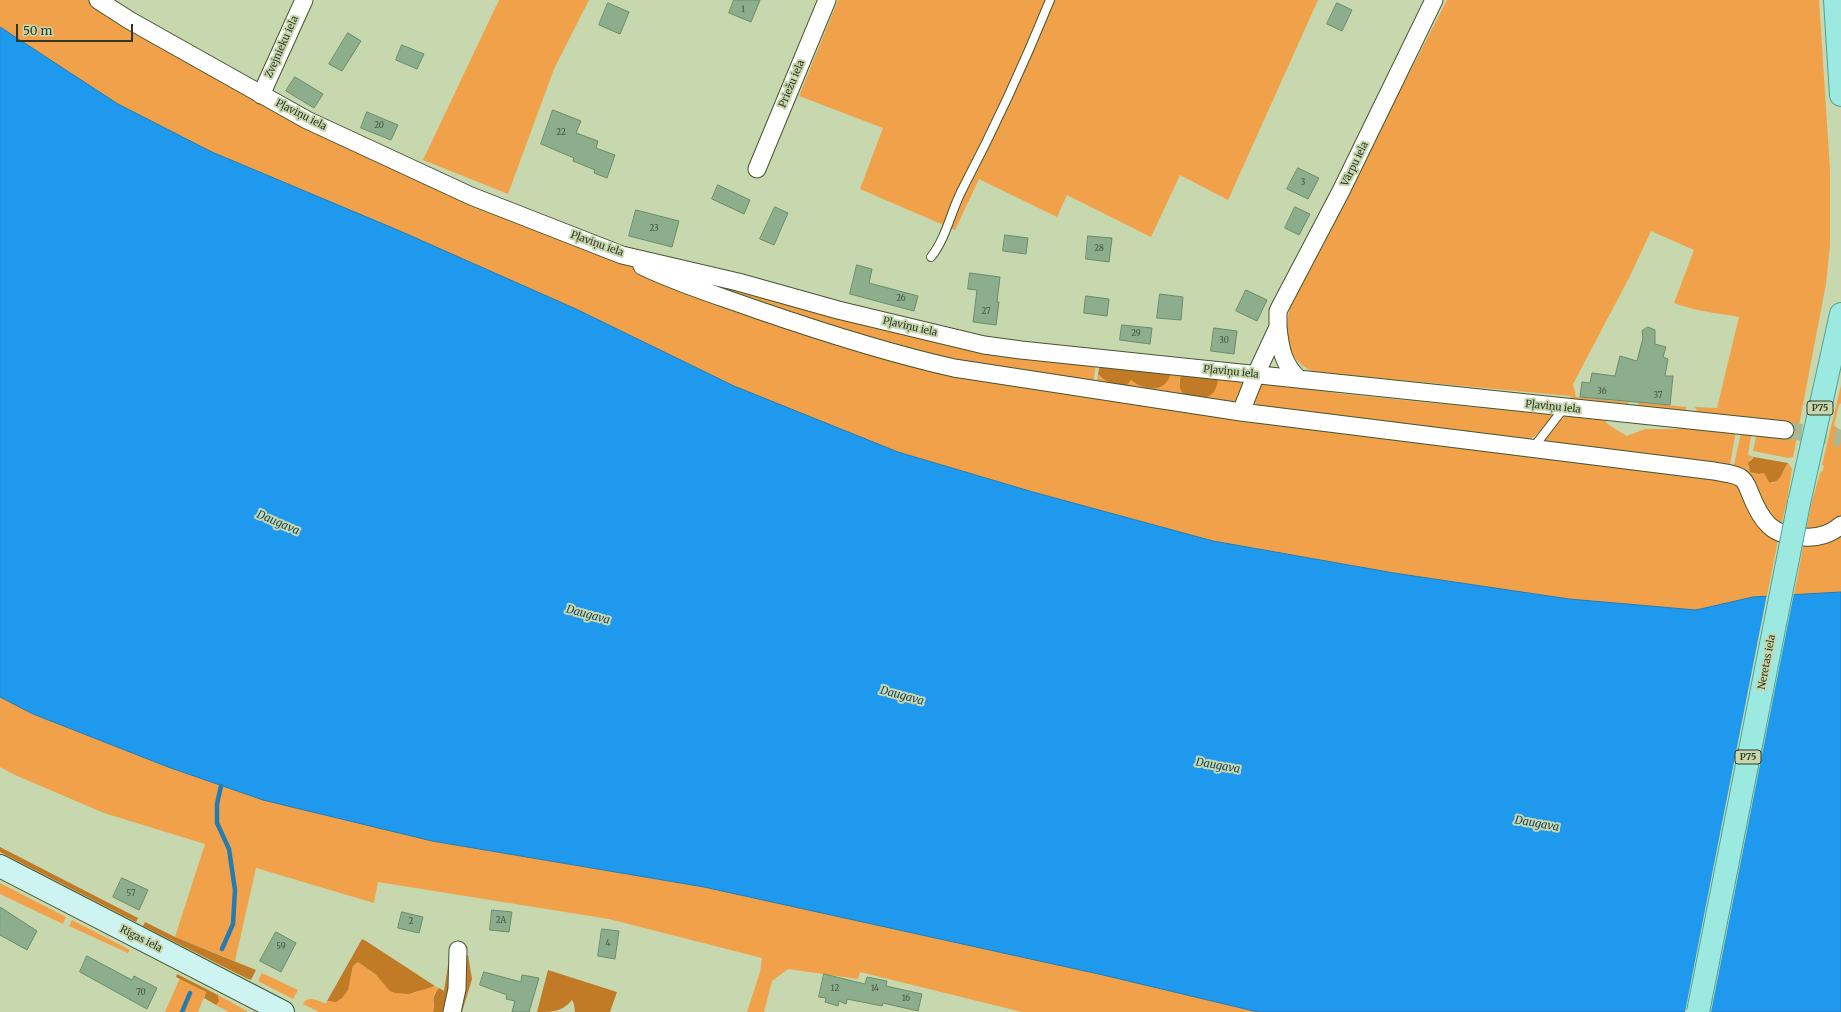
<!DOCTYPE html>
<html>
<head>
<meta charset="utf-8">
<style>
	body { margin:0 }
	#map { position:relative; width:1841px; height:1012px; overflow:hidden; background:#c7d8ae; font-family:Merriweather,serif }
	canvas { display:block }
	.scale { position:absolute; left:16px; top:24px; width:117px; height:18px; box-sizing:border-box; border:2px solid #303726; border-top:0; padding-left:5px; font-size:12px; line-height:14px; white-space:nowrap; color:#303726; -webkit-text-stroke:3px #c7d8ae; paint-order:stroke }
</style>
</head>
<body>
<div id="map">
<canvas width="1841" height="1012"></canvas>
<div class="scale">50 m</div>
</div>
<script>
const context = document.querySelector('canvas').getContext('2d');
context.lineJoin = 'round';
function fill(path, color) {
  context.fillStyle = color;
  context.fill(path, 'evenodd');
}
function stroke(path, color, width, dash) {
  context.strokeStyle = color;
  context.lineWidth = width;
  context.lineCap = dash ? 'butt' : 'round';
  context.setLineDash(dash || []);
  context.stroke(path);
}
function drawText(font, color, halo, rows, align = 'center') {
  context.font = font + ' Merriweather,serif';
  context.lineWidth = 4;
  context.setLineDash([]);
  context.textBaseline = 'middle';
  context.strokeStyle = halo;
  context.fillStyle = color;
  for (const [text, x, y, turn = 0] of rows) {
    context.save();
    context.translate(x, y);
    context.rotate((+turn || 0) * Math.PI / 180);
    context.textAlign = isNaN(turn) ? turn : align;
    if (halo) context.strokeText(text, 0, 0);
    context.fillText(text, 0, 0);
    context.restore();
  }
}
const green = new Path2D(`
	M0 0H92L295 124 666 282 890 357 1743 483 1779 535 1767 596 1753 597 1696 610 1569 599 1394 573 1213 541 1033 492 898 452 734 386 576 309 400 231 212 152 118 104 0 27Z
	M499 0H589L554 69 508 194 423 160Z
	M838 0H1318L1228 200 1180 175 1151 237 1067 195 1057 217 979 179 955 230 860 189 883 128 799 96Z
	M1447 0H1819L1830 170V245L1826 284 1793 457 1788 458 1753 451 1756 437 1762 434 1698 413 1695 407 1717 408 1739 317C1718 313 1694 311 1674 303L1694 250 1651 231 1629 278 1573 384 1576 397 1629 402 1627 404 1572 399 1570 396 1324 373C1319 372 1311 371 1306 368 1281 352 1285 321 1293 297Z
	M677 271 1096 363 1093 385 944 362 729 295Z
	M1171 373 1181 374 1179 384 1186 397 1096 386 1098 374 1101 378 1131 380 1147 389 1160 387 1166 382Z
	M1218 378 1245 380C1243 385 1242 393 1238 398 1231 408 1212 400 1202 399Z
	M1265 383H1274L1343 394 1553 415C1544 425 1539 436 1526 441L1258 407 1254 401 1258 386Z
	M1841 385V403L1839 405 1834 425 1841 431V592L1794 595 1811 505 1820 473 1823 470 1824 466 1822 465Z
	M1638 403H1644L1687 407 1684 412 1640 407Z
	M1565 416H1578L1604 420 1609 425 1627 436 1645 429H1677L1687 425 1736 431 1730 465 1727 467 1541 445 1549 431Z
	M1741 433 1751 436 1748 455 1754 457 1750 459 1748 467C1752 475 1756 474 1764 473L1769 481 1773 483 1782 474 1788 463 1792 469 1787 501 1780 530 1729 472 1734 465Z
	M0 697 33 714 168 767 263 800 432 841 704 887 1103 975 1258 1012H1022L860 972 858 979 788 969 772 981 764 1012H747L760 972 762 958 609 919 378 882 374 903 256 868 235 961 175 937 205 844 104 813 15 775 0 767Z
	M0 883 66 917 63 924 0 894Z
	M72 920 130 950 128 953 69 926Z
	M358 962 382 980 386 986C393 988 401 993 408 993 419 995 428 982 439 988L434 994 433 1012H319L303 1004C307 995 318 1000 326 1004L327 1001 332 1002 351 977 353 966Z
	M262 973 298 990 293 999 258 981Z
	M180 978 206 992 198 1012H165Z
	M218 995 247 1011V1012H229L216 1005 219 998Z`);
const forest = new Path2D(`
	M1100 364 1171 373C1165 394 1145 391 1131 380L1126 386C1115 385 1106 383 1098 374Z
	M1181 374 1218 378C1216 400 1204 399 1186 397 1178 389 1179 385 1181 374Z
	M1754 457 1788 463C1782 471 1781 484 1769 482L1764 473 1759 474 1750 472 1748 463Z
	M0 847 138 918 136 922 0 852Z
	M145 922 175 937 256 970 251 980 246 978 143 926Z
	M362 939 366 941 435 986 409 994 395 993 390 991 376 975 358 962 353 966 348 990 342 998 336 1002 327 1001Z
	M450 953 453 955 447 1012H433C436 1001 430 999 439 988L444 991Z
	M468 955 472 979 462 1012H456L464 957Z
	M548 970 617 992 610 1012H575L574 1004 572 1000C562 1012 553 1012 537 1012Z
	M177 974 218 995 219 1001 216 1005 204 998 206 992 176 977Z`);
const water = new Path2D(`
	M0 27 118 104 212 152 400 231 576 309 734 386 898 452 1033 492 1213 541 1394 573 1569 599 1696 610 1753 597 1841 592V1012H1258L1103 975 704 887 432 841 263 800 168 767 33 714 0 697Z`);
const pier = new Path2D(`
	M1794 593 1711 1012H1685L1767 594Z`);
const stream = new Path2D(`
	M221 786 217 804V823L229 849 235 890 233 924 222 949
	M182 1012 190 993`);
const building = new Path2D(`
	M734 0H760L751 22 729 13Z
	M608 3 629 12 620 34 599 25Z
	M1337 3 1352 10 1342 31 1327 24Z
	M348 33 361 41 342 71 329 64Z
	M402 45 424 54 417 69 396 60Z
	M295 77 323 94 314 108 286 91Z
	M553 110 581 121 576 133 598 141 596 148 615 155 607 178 594 173 595 170 573 161 574 158 541 144Z
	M367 112 398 125 391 140 361 128Z
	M1298 168 1319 178 1308 199 1287 189Z
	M718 185 750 200 744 214 712 199Z
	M775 207 788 213 774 245 760 239Z
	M1295 207 1310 214 1299 235 1285 228Z
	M636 210 679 221 672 247 629 236Z
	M1005 235 1028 238 1026 254 1003 251Z
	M1088 236 1112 238 1109 262 1086 259Z
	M857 265 872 269 869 283 918 296 914 311 850 294Z
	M970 273 1000 277 997 302H999L996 325 973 322 977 290 968 289Z
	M1246 290 1267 300 1257 321 1236 311Z
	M1160 294 1183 297 1181 320 1157 318Z
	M1086 296 1109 299 1107 316 1084 313Z
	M1122 325 1152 328 1150 344 1120 340Z
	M1648 327 1655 330V344L1666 347 1663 357 1668 359 1665 376H1673L1670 405 1580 397 1582 382 1590 383 1592 373 1615 376 1620 356 1637 361 1643 338 1642 331Z
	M1214 328 1237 331 1234 354 1211 351Z
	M122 878 148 890 139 910 113 897Z
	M0 907 37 931 27 950 0 935Z
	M492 910 512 912 509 932 490 930Z
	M402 912 423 917 419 933 398 928Z
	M602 929 619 931 615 959 598 956Z
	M276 932 296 943 281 972 260 961Z
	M87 956 132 980 134 976 157 988 147 1009 80 972Z
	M484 972 521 982 522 975 539 978 529 1012H512L515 1001 506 999 507 995 480 985Z
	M824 974 865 984 867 977 887 981 886 986 922 994 918 1011 883 1003 882 1006 847 999 846 1004 839 1001 838 1006 825 1002 826 998 819 997Z`);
const streetTunnel = new Path2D(`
	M1785 430 1841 438`);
const lane = new Path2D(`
	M931 257C947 237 951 210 963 188 995 127 1024 64 1050 0
	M1533 448 1564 408`);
const street = new Path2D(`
	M98 0 129 20 307 120 471 196 622 255 738 282 838 310 984 345 1021 350 1785 430
	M261 95 304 0
	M757 169 827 0
	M642 266C679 284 719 296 758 310 822 332 887 353 954 368L1241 412 1714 471C1722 473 1734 473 1741 478 1746 481 1748 488 1750 493 1761 521 1772 537 1804 537 1818 538 1831 534 1841 525
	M1278 327C1280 347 1283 365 1299 379
	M1241 412 1256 374 1278 327V311L1341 191 1434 0
	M452 1012 457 989 458 950`);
const secondary = new Path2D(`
	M0 866 283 1012`);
const primary = new Path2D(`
	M1835 0 1841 95
	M1799 503 1841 314`);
const primaryBridge = new Path2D(`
	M1698 1012 1799 503`);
const numberNames = [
	["1",743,10],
	["20",379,126],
	["22",561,133],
	["3",1303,183],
	["23",654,229],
	["28",1099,249],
	["26",901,299],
	["27",986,312],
	["29",1136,334],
	["30",1224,341],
	["36",1602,392],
	["37",1658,396],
	["57",131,894],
	["2A",501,921],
	["2",411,922],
	["4",608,944],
	["59",281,947],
	["12",835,989],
	["14",875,989],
	["70",141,993],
	["16",906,999]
];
const shields = [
	[1820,408,26],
	[1748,757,26]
];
const shieldNames = [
	["P75",1820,408],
	["P75",1748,757]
];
const streetNames = [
	["Zvejnieku iela",282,47,-66],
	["Priežu iela",792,84,-67],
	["Pļaviņu iela",301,115,27],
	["Vārpu iela",1355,164,-64],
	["Pļaviņu iela",597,244,20],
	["Pļaviņu iela",910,327,13],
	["Pļaviņu iela",1231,372,6],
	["Pļaviņu iela",1553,407,6],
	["Neretas iela",1767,662,-79],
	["Rīgas iela",141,939,27]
];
const waterNames = [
	["Daugava",278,523,23],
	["Daugava",588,615,15],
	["Daugava",902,696,15],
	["Daugava",1218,766,10],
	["Daugava",1537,824,10]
];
fill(green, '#f0a149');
fill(forest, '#c17b27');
fill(water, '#1e99ee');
stroke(water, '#237cb2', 1);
fill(pier, '#c7d8ae');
stroke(stream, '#237cb2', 4.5);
fill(building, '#8cae8d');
stroke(building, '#6a8b6b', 1);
stroke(streetTunnel, '#a9b893', 17, [17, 8]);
stroke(lane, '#46552f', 10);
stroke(street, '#46552f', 19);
stroke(secondary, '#46552f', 24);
stroke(primary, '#4aa293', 24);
stroke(lane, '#fff', 8);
stroke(street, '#fff', 17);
stroke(secondary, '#cdf4f0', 22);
stroke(primary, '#9be9e1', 22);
stroke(primaryBridge, '#4aa293', 24, []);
stroke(primaryBridge, '#9be9e1', 22);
drawText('8px', '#475540', null, numberNames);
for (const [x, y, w] of shields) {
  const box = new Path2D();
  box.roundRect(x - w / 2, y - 7, w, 14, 3);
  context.fillStyle = '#c7d8ae';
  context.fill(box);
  stroke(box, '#303726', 1);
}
drawText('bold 9px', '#303726', null, shieldNames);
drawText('10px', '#303726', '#c7d8ae', streetNames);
drawText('italic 11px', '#174365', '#c7d8ae', waterNames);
</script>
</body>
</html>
